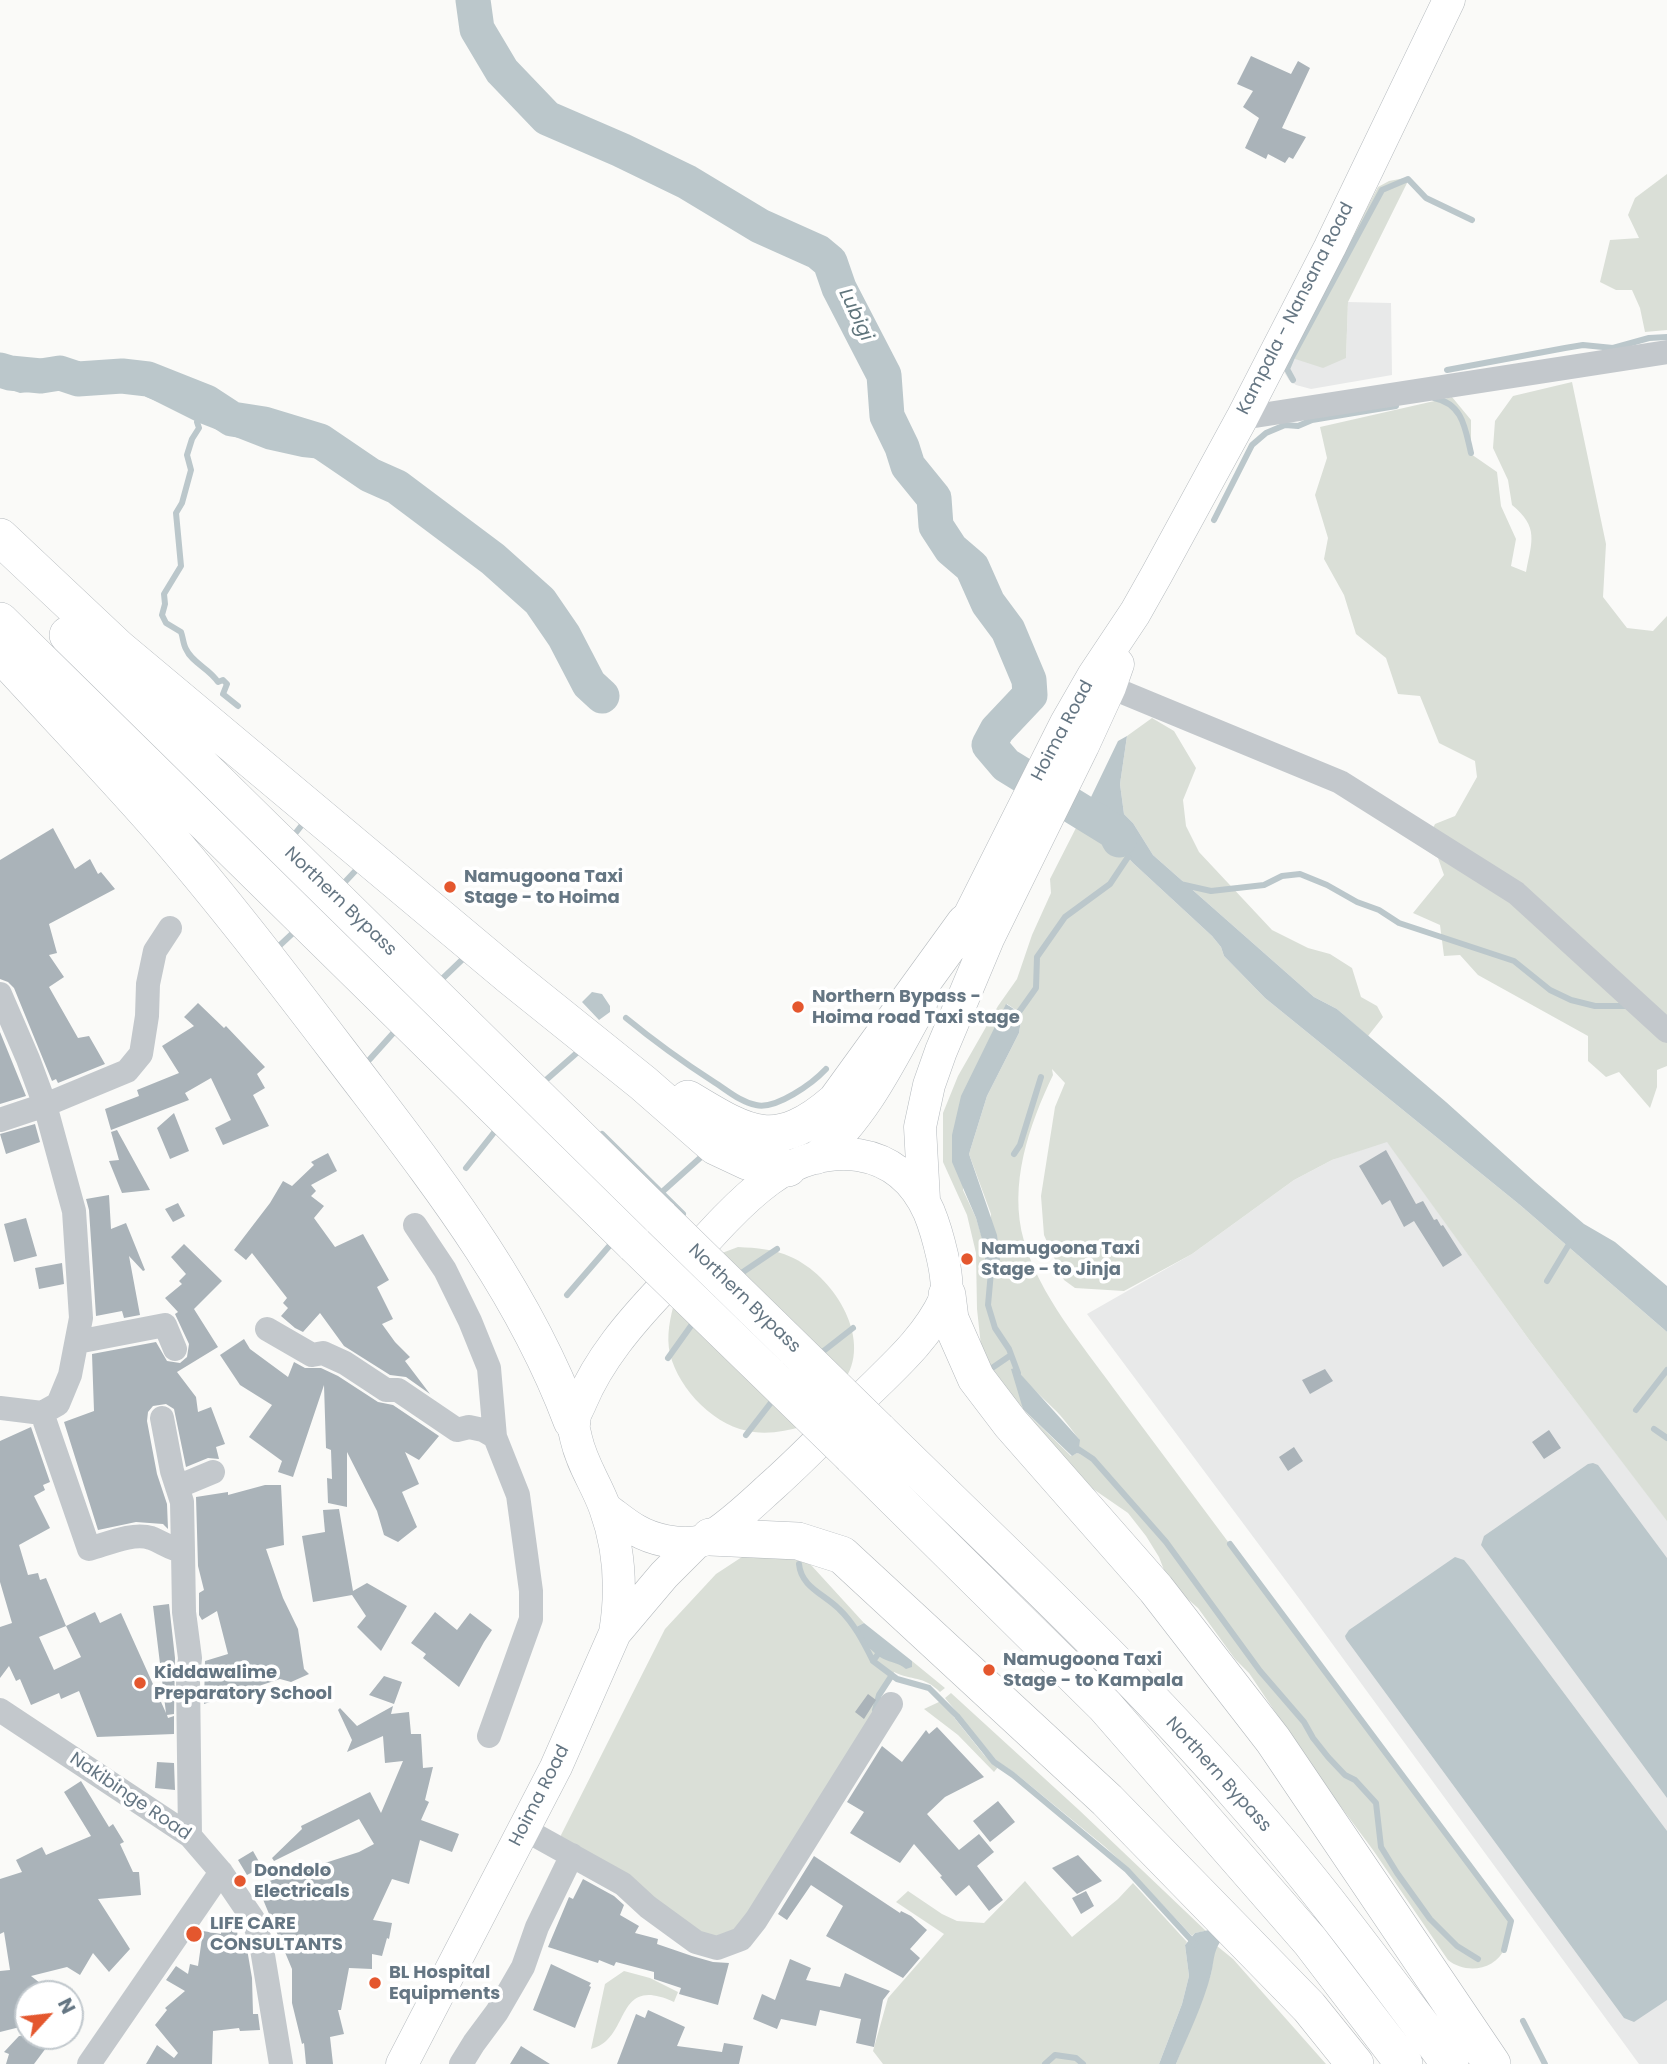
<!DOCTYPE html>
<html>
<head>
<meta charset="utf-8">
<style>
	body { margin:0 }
	#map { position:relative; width:1667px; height:2064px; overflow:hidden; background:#fafaf8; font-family:Poppins,sans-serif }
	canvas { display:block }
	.north { position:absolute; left:14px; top:1980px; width:70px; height:70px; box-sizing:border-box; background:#fff; border:2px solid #c1c8cd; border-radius:50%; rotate:63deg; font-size:19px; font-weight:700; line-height:28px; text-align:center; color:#657683 }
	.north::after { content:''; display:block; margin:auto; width:24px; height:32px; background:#e4572e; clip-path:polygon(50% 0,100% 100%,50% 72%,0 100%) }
</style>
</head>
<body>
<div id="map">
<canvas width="1667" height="2064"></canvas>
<div class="north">N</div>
</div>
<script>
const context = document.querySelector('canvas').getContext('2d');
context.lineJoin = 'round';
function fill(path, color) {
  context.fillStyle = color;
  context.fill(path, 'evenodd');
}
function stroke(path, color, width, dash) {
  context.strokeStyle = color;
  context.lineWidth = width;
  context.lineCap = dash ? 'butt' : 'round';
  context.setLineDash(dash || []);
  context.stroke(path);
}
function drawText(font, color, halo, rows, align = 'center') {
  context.font = font + ' Poppins,sans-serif';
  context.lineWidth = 7;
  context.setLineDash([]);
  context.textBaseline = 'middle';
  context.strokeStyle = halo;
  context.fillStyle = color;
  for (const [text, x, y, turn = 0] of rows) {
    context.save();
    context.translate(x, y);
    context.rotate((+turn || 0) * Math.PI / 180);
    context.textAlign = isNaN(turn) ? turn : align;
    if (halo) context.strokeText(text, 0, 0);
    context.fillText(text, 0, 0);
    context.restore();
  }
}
const built = new Path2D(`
	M1348 302 1391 303 1392 375 1311 389 1296 385 1289 380 1284 372 1289 357 1346 358Z
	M1387 1141 1530 1341 1667 1520V2064H1639L1301 1601 1087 1314 1192 1254 1294 1180 1332 1160Z`);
const green = new Path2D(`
	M1667 174V330L1645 332 1640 308 1632 290H1616L1600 282 1610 240 1639 238 1628 215 1635 198Z
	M1410 177 1348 302 1346 358 1323 368 1289 357 1378 187 1389 181Z
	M1572 382 1606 544 1603 597 1627 628 1653 631 1667 616V1066L1657 1070V1087L1650 1108 1619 1072 1606 1077 1588 1061V1036L1478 975 1460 955 1444 956 1440 925 1413 913 1444 875 1438 858 1423 848 1435 824 1455 816 1477 777 1475 761 1439 743 1420 696 1398 694 1386 658 1356 634 1344 595 1324 559 1328 538 1315 495 1327 458 1320 427 1452 397 1471 420V454L1497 472 1501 506 1516 539 1511 566 1526 572C1532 541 1539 527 1512 505L1508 480 1493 448 1495 421 1513 396Z
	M1152 718 1174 731 1196 768 1183 800 1186 826 1199 852 1272 930 1308 948 1330 954 1352 968 1361 997 1377 1006 1383 1017 1368 1036 1337 1009 1314 997 1153 855 1133 823 1124 814 1120 784 1127 736Z
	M1079 822 1094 834H1107L1133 863 1212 936 1221 947 1224 956 1265 998 1520 1205 1667 1332V1521L1530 1341 1387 1142 1332 1160 1294 1180 1192 1254 1124 1291 1075 1288 1064 1280 1044 1235 1041 1196 1055 1107 1065 1083 1052 1069 1053 1075C1029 1125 1008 1185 1024 1241 1040 1296 1081 1343 1114 1389L1511 1921C1509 1930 1508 1940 1505 1948 1495 1971 1465 1974 1448 1960L1373 1850 1321 1780 1249 1673 1235 1659 1198 1608 1169 1583 1159 1557 1146 1536 1128 1513 1083 1482 1002 1394 981 1346 977 1309 976 1253 967 1215 943 1162V1113L958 1076 998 1006 1017 979 1032 935 1051 893 1050 879ZM1007 1004 1022 1014 1019 1033 987 1096 969 1154 991 1214 990 1264 976 1218 963 1190 987 1045ZM1017 1370C1028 1385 1040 1395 1053 1408 1063 1417 1071 1429 1079 1439V1447L1084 1454 1077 1453 1071 1456 1023 1409Z
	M738 1247C757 1248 774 1249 791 1257 832 1275 872 1336 846 1378L722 1253Z
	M675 1300 803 1426C788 1431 770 1434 754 1432 716 1428 679 1390 670 1354 666 1336 670 1318 675 1300Z
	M745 1555 794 1557 811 1565 864 1623 856 1627C863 1652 890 1659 911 1667L912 1661 945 1688 940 1692C923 1675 912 1681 894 1672L877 1694 887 1703 741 1932 709 1942 560 1837 665 1629 716 1574Z
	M951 1693 1079 1810 1206 1931 1195 1933 1192 1936 1128 1868 1104 1846 1015 1773 997 1761 945 1698Z
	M941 1701 984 1755 998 1767 994 1772 958 1735 924 1709Z
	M1025 1881 1072 1937 1118 1899 1133 1883 1187 1942 1185 1945 1189 1976 1182 2004 1159 2064H883L873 2051 888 1998 944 1934 896 1902 908 1891 942 1914 957 1921 984 1923Z
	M1217 1946 1233 1959 1326 2064H1176L1211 1974 1214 1952Z
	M624 1971 650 1978 678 1992 674 2002C613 1974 632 2039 591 2049L605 1984Z`);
const water = new Path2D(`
	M35 370 54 375 92 377 146 386 172 394 217 416 238 415 252 427 302 444 316 452 332 451 344 454 351 462 302 457 266 449 197 422 137 392 109 389 82 392 56 389 20 393 0 386V371L14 374Z
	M1127 736 1120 784 1124 814 1133 823 1153 855 1314 997 1337 1009 1446 1102 1535 1182 1584 1224 1615 1242 1667 1286V1332L1520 1205 1265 998 1224 956 1221 947 1212 936 1133 863 1107 834H1094L1079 822 1118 741Z
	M592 992 602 994 610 1006V1012L599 1020 582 1002Z
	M1006 1004 1022 1014 1019 1033 987 1096 969 1154 997 1235 1000 1260 989 1264 976 1218 952 1162V1135L961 1096Z
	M1015 1368 1080 1440 1079 1447 1084 1455 1077 1453 1072 1456 1023 1409 1011 1369Z
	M1593 1463 1598 1465 1667 1558V1798L1481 1545 1484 1536 1588 1464Z
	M1455 1557 1464 1560 1469 1566 1667 1831V2000L1634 2022 1624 2018 1346 1639 1345 1636 1349 1630Z
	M864 1623 912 1661V1667L906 1669C897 1662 895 1664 886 1660 874 1655 859 1639 856 1627Z
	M1209 1930 1220 1942C1213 1953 1214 1962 1211 1974 1203 2005 1188 2035 1176 2064H1159L1182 2004 1189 1976 1185 1945 1195 1933Z`);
const stream = new Path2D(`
	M1447 370 1565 348 1583 345 1613 348 1649 338 1667 337
	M1293 380 1287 369 1292 357 1382 190 1408 179 1426 198 1472 220
	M1434 398C1463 404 1465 428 1471 453
	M206 402 197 422 199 428 192 439 187 455 191 470 182 503 176 513 181 566 164 594 165 604 162 615 166 623 181 632C183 637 183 644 186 649 192 663 209 668 218 682L223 680 227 684 223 694 238 706
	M1214 520 1252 445 1266 433 1285 425 1298 426 1312 420 1396 406
	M294 835 305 821
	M344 883 359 867
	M1180 884 1211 891 1264 885 1282 876 1300 874 1327 885 1357 902 1379 910 1399 923 1514 961 1550 990 1571 1000 1595 1006H1628
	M278 947 294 932
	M442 979 466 956
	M626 1018C654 1041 683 1062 714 1082 727 1090 740 1102 756 1105 776 1110 813 1083 826 1069
	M1014 1019 1036 988 1037 957 1065 917 1110 884 1128 857
	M370 1059 396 1030
	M546 1080 579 1051
	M602 1134 683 1214
	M1014 1154 1020 1145 1041 1077
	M466 1168 496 1130
	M662 1192 700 1158
	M988 1259 991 1272 988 1305 995 1328 1009 1349 1018 1373
	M740 1274 777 1249
	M1547 1281 1571 1241
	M567 1295 611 1244
	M821 1353 853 1328
	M668 1358 693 1323
	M992 1368 1011 1355
	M1636 1410 1667 1370
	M1654 1429 1667 1438
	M746 1435 773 1400
	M1078 1449 1093 1459 1166 1542 1260 1671 1304 1722 1313 1738 1328 1757 1345 1775 1355 1780 1376 1803 1381 1847 1397 1873 1430 1919 1457 1946 1478 1959
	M1230 1544 1511 1921 1504 1950
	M799 1564C801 1587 824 1594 839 1609 854 1623 864 1643 873 1661
	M881 1650 873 1661 897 1679 929 1688 957 1716 994 1762 1013 1775 1127 1870 1195 1944
	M875 1710 879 1695 892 1675
	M1523 2021 1545 2064
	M1045 2064 1055 2055 1076 2058 1083 2064`);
const river = new Path2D(`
	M473 0 477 29 502 71 547 118 621 150 687 182 760 226 818 252 830 262 839 288 884 375 887 416 902 447 908 466 934 498 936 526 951 549 972 567 988 603 1008 630 1029 680 1030 695 997 730 989 745 1006 765 1115 832 1119 840
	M0 370 10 373 41 376 60 373 78 379 122 376 148 379 206 402 232 419 264 424 320 441 370 475 397 487 493 559 540 601 564 636 589 684 602 696`);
const building = new Path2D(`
	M1251 56 1291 74 1298 61 1310 68 1282 128 1306 137 1293 159 1289 157 1285 163 1268 154 1266 159 1245 148 1259 118 1243 107 1253 91 1237 84Z
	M53 828 75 869 90 859 98 874 101 872 115 889 49 924 57 953 49 955 64 977 49 987 78 1038 89 1036 105 1064 58 1083 56 1079 52 1081 14 988 8 982 0 979V860Z
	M198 1003 224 1028 226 1026 265 1067 257 1074 265 1088 253 1095 269 1126 223 1145 215 1128 231 1120 211 1078 185 1093 189 1100 111 1130 105 1109 139 1096 137 1090 179 1073 162 1046 194 1026 184 1017Z
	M0 1032 26 1096 0 1104Z
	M174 1113 189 1151 170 1159 157 1128Z
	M35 1124 40 1142 6 1154 0 1134Z
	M117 1130 150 1190 122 1193 109 1161 119 1160 111 1132Z
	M1386 1150 1416 1204 1423 1201 1434 1220 1437 1219 1441 1226 1443 1225 1462 1255 1443 1267 1414 1221 1404 1227 1390 1200 1382 1205 1359 1166Z
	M328 1153 337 1171 311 1185 316 1191 311 1196 324 1206 314 1218 335 1247 363 1234 389 1280 377 1287 393 1319 382 1324 395 1342 410 1357 405 1361 430 1394 406 1377 390 1375 344 1346 320 1313 303 1332 295 1328 281 1316 288 1308 283 1303 287 1298 252 1253 246 1260 234 1250 270 1203 283 1181 292 1186 314 1165 311 1162Z
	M109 1195 111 1229 126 1223 145 1270 143 1271 129 1256 140 1315 124 1318 122 1311 96 1316 89 1210 86 1199Z
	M178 1203 185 1216 173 1222 165 1209Z
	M26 1218 37 1256 14 1262 4 1224Z
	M184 1244 222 1281 194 1309 218 1347 177 1372 196 1397 198 1412 211 1407 225 1444 216 1447 219 1459 208 1458 186 1467 174 1409 166 1404 153 1406 148 1412 147 1421 157 1474 167 1504 168 1529 163 1524 136 1522 98 1530 64 1422 94 1411 92 1354 156 1342 167 1361 180 1363 187 1357 189 1344 175 1314 178 1312 165 1298 182 1284 179 1281 186 1274 171 1257Z
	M62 1263 64 1284 39 1289 35 1268Z
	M244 1339 250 1349 288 1377 294 1362 305 1368H321L338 1376 378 1402 393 1405 439 1436 419 1460 405 1452 419 1484 402 1492 417 1527 398 1542 384 1535 377 1511 347 1452V1507L328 1503 327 1478 332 1479 331 1450 326 1448 324 1385 293 1477 278 1472 282 1461 249 1437 272 1405 240 1385 220 1355Z
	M1325 1369 1333 1381 1310 1394 1302 1380Z
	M31 1427 50 1482 43 1485 45 1490 34 1496 50 1528 19 1545 28 1575 38 1573 40 1580 46 1578 66 1626 95 1612 100 1623 121 1613 166 1713 153 1606 169 1604 175 1658 174 1714 167 1715 168 1718 174 1716V1734L97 1737 79 1691 61 1699 59 1693 31 1705 20 1679 16 1681 9 1666 0 1678V1627L12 1623 0 1582V1441ZM66 1626 81 1657 54 1670 39 1637Z
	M1549 1430 1561 1448 1544 1459 1532 1442Z
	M1294 1447 1303 1461 1288 1471 1279 1457Z
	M265 1485H281L284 1545 266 1549 283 1598 298 1629 304 1669 309 1674 291 1682 280 1679 204 1704 205 1661 228 1654 217 1611 202 1620 199 1615V1593L204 1590 198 1566 196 1497 228 1492V1495Z
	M339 1509 353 1591 367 1583 407 1606 381 1651 357 1627 366 1616 352 1595 313 1602 302 1536 325 1532 323 1510Z
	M435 1612 457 1630 470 1613 492 1630 484 1642 459 1687 423 1658 426 1654 411 1643Z
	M384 1676 402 1682 394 1704 369 1695Z
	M868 1694 876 1700 864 1719 855 1712Z
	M393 1706 391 1714 409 1712 411 1734H421L423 1768 433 1767 425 1800 429 1802 421 1820 459 1834 452 1852 420 1840 409 1884 392 1879 373 1920 392 1923 389 1939 387 1938 382 1956 372 1954V1969L349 1968 341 2010H338L344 2034 330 2037 333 2064H306L304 2043 302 2044 292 2003V1969L257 1885 359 1852 374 1844 359 1819 274 1861 272 1858 302 1829 301 1826 370 1792 381 1813 403 1761 385 1763 383 1736 347 1752 352 1740 338 1710 340 1708 357 1726Z
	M937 1727 984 1777 945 1797 927 1814 959 1850 979 1834 994 1852 977 1866 1003 1900 989 1911 969 1885 956 1896 940 1877 942 1876 914 1844 900 1863 850 1833 864 1812 847 1802 882 1746 902 1762 926 1730 929 1734Z
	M157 1762 174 1763 175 1790 155 1788Z
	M81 1781 109 1827 113 1824 124 1842 120 1844 133 1872H139L141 1895 98 1899 130 1949 109 1972 93 1953 80 1975 67 1967 31 1976 54 1994H28V2025L0 2032V1971L10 1970 4 1932 0 1934V1879L22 1872 16 1860 42 1847 46 1855 91 1836 64 1792Z
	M998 1801 1015 1822 990 1842 973 1821Z
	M253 1851 262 1867 247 1875 238 1860Z
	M1078 1855 1102 1881 1077 1894 1052 1868Z
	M814 1856 900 1913 901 1911 911 1916 927 1930 910 1949 920 1958 903 1978 826 1936 843 1906 811 1885 787 1920 778 1914Z
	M583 1879 614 1896 624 1905 620 1915 639 1926 635 1933 658 1939 657 1944 692 1956 713 1962 729 1963 718 2005 679 1994 681 1988 654 1979V1972L616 1962 614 1966 599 1960 598 1963 548 1947 569 1897 573 1899Z
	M1086 1891 1094 1906 1081 1914 1072 1898Z
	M237 1925 238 1948 247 1949 252 1978 253 2014H258L260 2030 240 2031 239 2028 213 2031 212 2064H146L157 2045 174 2058 178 2053 155 2025 167 2010 165 2008 185 1991 166 1980 176 1966 188 1974 190 1964 198 1966 203 1931 221 1934V1926Z
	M790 1959 811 1968 806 1980 840 1987 845 1973 890 1991 883 2000 874 2047 856 2043 861 2019 820 2010 816 2026 781 2019 777 2029 753 2019 762 1994 775 2000Z
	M551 1964 591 1983 589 1986 591 1987 575 2028 533 2010Z
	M648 2010 685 2027 677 2046 722 2052 724 2043 743 2046 739 2064H617L636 2014 645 2018Z
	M19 2036H55L34 2064H6L9 2054 4 2052Z
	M521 2046 550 2064H510Z`);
const minor = new Path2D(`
	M1242 418 1667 352
	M1110 687 1340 782 1516 893 1667 1031
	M0 994 28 1059 45 1105 74 1211 81 1318 70 1375 58 1404 42 1413 0 1408
	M0 1120 45 1105 127 1071 141 1054 147 1016 148 984 155 951 170 928
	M415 1225 445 1270 470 1321 489 1368 495 1437
	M267 1329 312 1355 323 1353 345 1363 386 1390H398L457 1430 469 1427 483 1430 495 1437 518 1495 531 1591V1619L489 1736
	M77 1342 165 1325 175 1349
	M42 1413 89 1549C107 1544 133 1532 151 1538 162 1542 172 1550 183 1551L184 1612 190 1658 188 1678 190 1836
	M162 1418 172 1471 182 1502 183 1551
	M177 1487 213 1472
	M0 1710 190 1836 221 1872 253 1919 261 1943 281 2064
	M524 1829 623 1884 648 1907 696 1942 717 1948 741 1939 756 1920 891 1704
	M89 2064 221 1872
	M461 2064 474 2043 497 2012 523 1967 537 1927 572 1855`);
const major = new Path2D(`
	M955 944 1066 723 1093 676 1135 613 1157 574 1242 418 1330 247 1449 0
	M816 1158C864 1117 891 1060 921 1005
	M924 1200 920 1127 929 1085 941 1051 988 939 1083 746 1110 687 1118 664
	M605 1508C615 1515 625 1524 636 1530 653 1540 678 1545 697 1542 717 1539 757 1499 773 1485 803 1458 831 1429 860 1400 891 1369 926 1340 945 1299 952 1283 936 1229 929 1212 899 1144 825 1139 769 1180 732 1207 694 1254 662 1289 630 1323 599 1359 581 1402 579 1407 575 1414 573 1419 572 1425 575 1432 576 1438 582 1465 596 1483 605 1508 620 1549 622 1591 615 1633
	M402 2064 556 1767 615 1633 664 1575 697 1542`);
const highway = new Path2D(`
	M0 537 118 648 511 977 643 1083 715 1146 747 1161 788 1168
	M0 621 635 1245
	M68 635 661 1218
	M0 653C52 710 106 766 157 824 231 909 299 1000 368 1090 448 1195 525 1296 572 1421
	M688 1099C749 1136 776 1153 836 1101L965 923
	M947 1295 950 1319 976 1378 1011 1424 1156 1589 1273 1740 1492 2064
	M878 1430C1000 1550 1127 1667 1240 1797 1315 1882 1382 1973 1450 2064
	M852 1456 1105 1706 1310 1941 1404 2064
	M710 1537 798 1541 842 1555 1107 1800 1309 2007 1355 2064`);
const highwayBridge = new Path2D(`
	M661 1218 878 1430
	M635 1245 852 1456`);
const markers = [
	[450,887,7,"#e4572e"],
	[798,1007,7,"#e4572e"],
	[967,1259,7,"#e4572e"],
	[989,1670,7,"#e4572e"],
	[140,1683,7,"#e4572e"],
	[240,1881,7,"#e4572e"],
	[194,1934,9,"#e4572e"],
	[375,1983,7,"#e4572e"]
];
const streetNames = [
	["Kampala - Nansana Road",1296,309,-63],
	["Hoima Road",1063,731,-62],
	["Northern Bypass",340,902,44],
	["Northern Bypass",744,1299,44],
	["Northern Bypass",1218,1775,48],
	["Hoima Road",540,1796,-63],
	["Nakibinge Road",130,1797,34]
];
const poiNames = [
	["Namugoona Taxi",464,877],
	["Stage - to Hoima",464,898],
	["Northern Bypass -",812,997],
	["Hoima road Taxi stage",812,1018],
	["Namugoona Taxi",981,1249],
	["Stage - to Jinja",981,1270],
	["Namugoona Taxi",1003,1660],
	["Stage - to Kampala",1003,1681],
	["Kiddawalime",154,1673],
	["Preparatory School",154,1694],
	["Dondolo",254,1871],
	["Electricals",254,1892],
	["LIFE CARE",210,1924],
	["CONSULTANTS",210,1945],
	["BL Hospital",389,1973],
	["Equipments",389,1994]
];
const waterNames = [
	["Lubigi",855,315,65]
];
fill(built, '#e8e9e9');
fill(green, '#dadfd7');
fill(water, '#bbc7cb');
stroke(stream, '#bbc7cb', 6);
stroke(river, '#bbc7cb', 35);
fill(building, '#aab3b9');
stroke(major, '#b5babe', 33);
stroke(highway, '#b4b9bd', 38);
stroke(minor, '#c3c8cc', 24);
stroke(major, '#fff', 32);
stroke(highway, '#fff', 37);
stroke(highwayBridge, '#b4b9bd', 38, []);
stroke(highwayBridge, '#fff', 37);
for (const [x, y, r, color] of markers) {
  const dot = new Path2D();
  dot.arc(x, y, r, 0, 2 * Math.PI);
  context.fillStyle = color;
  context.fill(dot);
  stroke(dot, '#fff', 2.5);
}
drawText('18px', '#657683', '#fff', streetNames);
drawText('bold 18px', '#657683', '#fff', poiNames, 'left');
drawText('italic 19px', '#60757c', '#fff', waterNames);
</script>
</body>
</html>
